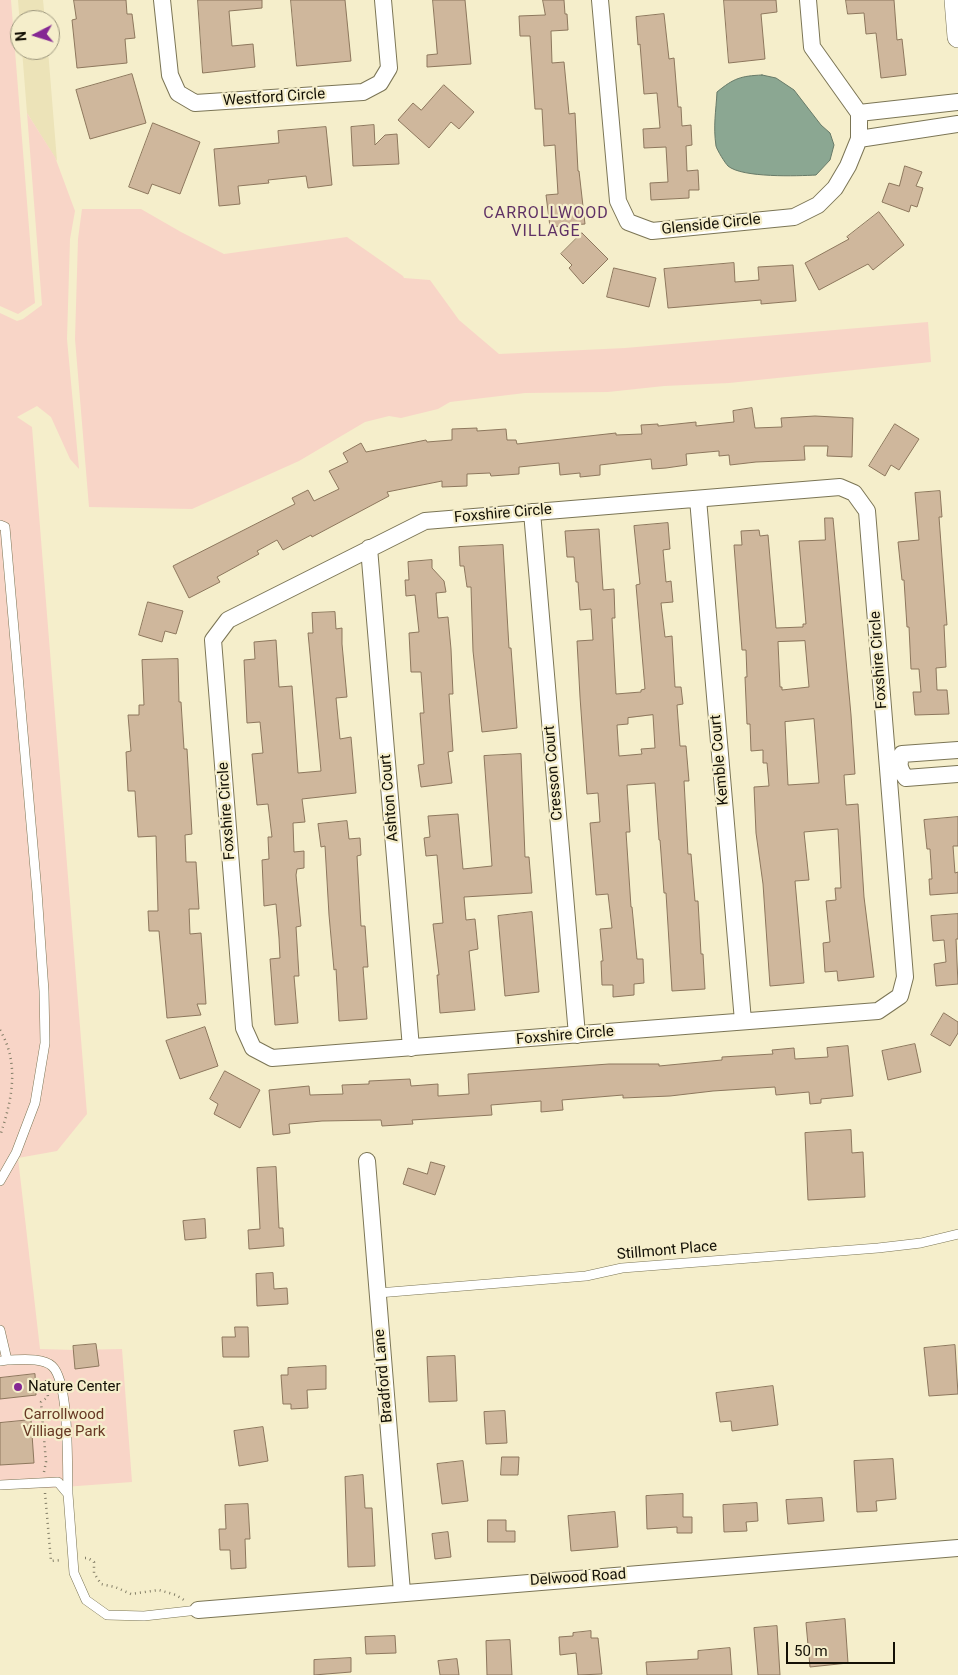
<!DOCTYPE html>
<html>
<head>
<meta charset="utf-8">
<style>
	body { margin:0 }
	#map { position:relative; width:958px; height:1675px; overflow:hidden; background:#f5eecb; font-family:Roboto,sans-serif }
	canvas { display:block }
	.north { position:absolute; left:10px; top:10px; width:50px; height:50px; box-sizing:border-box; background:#f5eecb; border:1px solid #9b957c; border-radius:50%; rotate:265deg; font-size:14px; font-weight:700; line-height:20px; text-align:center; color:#131005 }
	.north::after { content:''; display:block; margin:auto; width:18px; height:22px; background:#852893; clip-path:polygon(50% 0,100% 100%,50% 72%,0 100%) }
	.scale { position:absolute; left:786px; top:1642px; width:109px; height:22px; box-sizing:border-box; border:2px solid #131005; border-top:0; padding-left:6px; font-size:15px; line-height:18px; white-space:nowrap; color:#131005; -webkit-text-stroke:4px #f5eecb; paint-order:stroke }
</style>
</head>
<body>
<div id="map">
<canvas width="958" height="1675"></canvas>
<div class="north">N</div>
<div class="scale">50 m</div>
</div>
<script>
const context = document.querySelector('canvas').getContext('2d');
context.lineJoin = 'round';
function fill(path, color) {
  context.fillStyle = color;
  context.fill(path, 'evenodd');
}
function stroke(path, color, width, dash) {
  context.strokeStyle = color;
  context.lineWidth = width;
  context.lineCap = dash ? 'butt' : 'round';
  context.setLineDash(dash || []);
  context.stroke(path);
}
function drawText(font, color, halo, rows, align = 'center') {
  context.font = font + ' Roboto,sans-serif';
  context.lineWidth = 4.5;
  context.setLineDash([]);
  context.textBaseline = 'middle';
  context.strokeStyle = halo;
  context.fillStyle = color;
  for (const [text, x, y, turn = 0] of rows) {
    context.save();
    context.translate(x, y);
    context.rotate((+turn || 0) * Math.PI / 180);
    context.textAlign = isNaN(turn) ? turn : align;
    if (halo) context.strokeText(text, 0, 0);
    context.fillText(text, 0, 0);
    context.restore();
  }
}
const built = new Path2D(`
	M18 0H43L45 20H20V26Z
	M22 50H48L57 161 27 113Z`);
const green = new Path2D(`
	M0 0H11L35 303 18 314 0 306Z
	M27 113 55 157 75 211 70 239 67 339 79 469 70 459 51 417 37 406 17 417 32 427 87 1114 57 1151 18 1158 40 1349 76 1350 122 1349 132 1482 50 1488 0 1489V313L17 321 23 319 42 305Z
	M82 209H141L181 232 224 254 347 237 403 276 404 278 430 280 459 320 499 354 625 348 928 322 931 362 729 383 664 386 608 392 525 393 450 402 438 409 401 418 389 416 365 422 299 461 192 509 89 507 75 339 78 239Z`);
const water = new Path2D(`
	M762 75 776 78 794 90 821 125 830 133 834 145 830 160 816 175C798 176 742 178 728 166 725 163 717 150 716 146 713 126 716 111 717 92 734 78 741 76 762 75Z`);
const building = new Path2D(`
	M74 0H126L127 14H132L135 38 125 39 127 63 77 68 72 20 76 19Z
	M198 0H262V8L229 11 232 46 253 44 255 67 203 73Z
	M291 0H345L351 61 297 66Z
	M433 0H465L471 64 427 67V55L437 54Z
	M543 0H564L565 14H567L568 30 551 31 552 63 564 62 569 114 575 113 578 171H579L585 224 550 227 546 195 558 194 555 145 544 146 542 109H535L530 36H520L519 16 545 15Z
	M724 0H776L777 12 761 14 765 59 729 63Z
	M846 0H894L897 40 902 39 906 75 881 78 876 33 866 34 864 13 848 14Z
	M664 14 669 59 674 58 678 107H681L682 126 691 125 692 145 686 146 687 171 698 170 699 190H689V198L651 200 650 183 668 182 666 147 644 148 643 129 660 128 657 93 644 94 640 44 638 45 636 17Z
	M132 74 146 123 90 139 76 90Z
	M444 85 474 112 459 129 451 122 429 148 398 120 413 103 421 110Z
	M153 123 200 142 180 194 152 184 148 194 129 187Z
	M374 125 375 145 385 135 397 134 399 164 353 166 351 127Z
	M326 127 332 185 308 188 306 176 268 180 269 183 238 186 240 204 219 206 214 149 279 143 278 131Z
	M905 166 922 172 916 186 923 188 917 207 911 205 909 212 882 202 889 183 899 186Z
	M879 212 904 245 873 270 868 264 819 290 805 263 849 239 847 237Z
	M582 233 608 259 583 284 569 268 572 265 561 254Z
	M734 263 735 282 759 280 758 267 793 265 796 301 761 304V300L668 308 664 269Z
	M614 268 656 278 649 307 607 297Z
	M752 408 755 428 782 427 781 418 815 416 853 418 852 457 827 456 828 446H804L805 460 756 462 730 465 729 455 719 456V451L686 454 687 465 666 468 652 469 651 459 600 465V475L580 477V473L560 475 559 463 519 467V474L491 476 490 473 467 474V486L442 487V481L387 492 389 496 312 537 311 535 283 550 277 540 257 551 259 554 217 577 220 582 189 598 173 566 295 504 292 498 308 490 314 501 339 489 329 471 348 462 343 453 361 443 366 452 426 440 427 442 452 440V429L477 428V431L506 429 507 440H516L517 444 616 433V435L642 434 641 425 658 424V426L696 422V426L734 422 733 411Z
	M895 424 919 439 899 470 891 465 885 476 869 466Z
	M940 491 942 517H939L947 625H944L946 667 936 668 937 690H947L949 714 915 715 913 692H921L919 669H911L909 627H907L904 580H902L898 542 919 540 915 493Z
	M825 518H833L851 715 855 774 844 775 846 805 858 804 864 897 874 977 838 981 837 971 825 972 823 943 830 942 826 901 836 900 835 888H841L838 829 804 832 809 880 795 881 804 983 770 986 763 884 756 833 754 787 769 786 767 763H763V750L751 751 750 724H747L745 677H747L746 650H742L734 545H742L741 531 759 530 760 536 768 535 776 628 803 627V624H806L799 541 825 540ZM805 641 809 687 782 690V687H780L778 642ZM814 719 819 783 788 785 785 722Z
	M668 523 670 549 663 550 666 582 671 581 673 602 661 603 665 637 672 636 675 687H681L683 704 677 705 680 746H686L689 781H684L688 854H691L695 901H698L701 954H703L705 989 672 991 666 893H664L660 840H659L655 783 627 785 630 832H626L631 907H632L637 959H643L644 983 634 984V995L613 997V985H602L601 961H603L600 929 612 928 608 894 596 895 590 823 600 822 598 793 587 794 580 697 577 641 593 640 591 609 580 610 578 582H576L574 557H567L565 531 599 529 603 590 614 589 615 618H612L616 694 641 692V690L645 689 636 585 640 584 634 526ZM653 715 655 748 641 749 642 754 619 756 617 725 628 724V718Z
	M503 545 509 648H511L517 728 482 732 473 651 471 587H467L464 566H460L459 547Z
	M432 560V568L444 581 446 592 436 593 438 618 448 617 451 649 453 694H449L453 751 448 752 452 783 421 787 418 765 424 764 420 713H424L421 672H411L409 633 419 632 415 595 406 596 405 580H409L408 562Z
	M148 602 183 611 176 634 165 631 162 642 139 635Z
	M335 612 336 629 342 628V644L347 697 336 698 340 739 351 737 356 793 302 799 305 822 293 823 294 852 304 851V868L297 869 296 875 301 926 296 927 299 976H294L298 1023 275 1025 270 959 280 958 279 938 276 904 264 906 262 860 269 859 268 837H272L268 804 257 805 252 754 263 753 260 722 247 723 244 660 255 659 254 642 276 640 279 687 292 686 298 773 321 771 308 633H313L312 613Z
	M178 659 179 702H181L184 749H187L192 834 185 835 186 862H196L199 909H189L190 934 201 933 206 1004H197L201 1015 167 1018 159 931H149L148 911H158L156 836 138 837 135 791H128L126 752 131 751 128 715H139V705H144L142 660Z
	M521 754 525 857H529L532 893 464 897 466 920 475 919 478 949 469 951 475 1010 440 1013 437 975H439L433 924 443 923 437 855 426 856 424 838 430 837 428 816 458 814 463 869 492 866 484 756Z
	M958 817V846H953L955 873 958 872V893L930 895 929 879H932L930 849H927L924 820Z
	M347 821 349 839 360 838 361 855 357 856 361 926H365L368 967H363L367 1019 339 1021 336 969 334 970 329 915 325 846 321 847 318 824Z
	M532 912 539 992 505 996 498 916Z
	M958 914V939H956L958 984 936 986 934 964 946 962 944 940 933 941 931 916Z
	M944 1013 958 1022V1033L950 1046 931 1035Z
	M205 1027 218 1066 180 1079 166 1041Z
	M915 1044 921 1072 888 1080 882 1051Z
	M848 1046 853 1096 821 1099V1103L810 1104 809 1092 776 1095 775 1087 713 1091 670 1096 623 1098V1095L562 1100 563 1110 541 1112V1101L491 1105 492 1115 412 1120 413 1124 382 1126 381 1120 322 1121 289 1124 290 1133 273 1135 269 1090 309 1086 310 1095 343 1094 342 1085 369 1084V1081L410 1079 411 1086 438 1084V1096L469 1094 468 1074 609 1064H659V1066L722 1060V1057L773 1054 772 1050 794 1048 795 1059 828 1057 827 1048Z
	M225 1071 260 1090 240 1128 214 1114 218 1104 210 1099Z
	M851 1130 852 1153 863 1152 865 1197 808 1200 805 1133Z
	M431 1162 445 1166 435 1195 403 1184 408 1168 427 1174Z
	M276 1167 279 1228H283L284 1246 249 1249 248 1230 260 1229 257 1168Z
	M205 1219 206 1238 185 1240 183 1221Z
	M273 1273 274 1289 287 1288 288 1304 257 1306 256 1274Z
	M235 1327H248L249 1357H223L222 1337H235Z
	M96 1344 99 1366 75 1369 73 1346Z
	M955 1345 958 1394 929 1396 924 1348Z
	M455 1356 457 1401 429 1402 427 1357Z
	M326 1366V1389L307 1390 308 1408 291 1409V1404H283L281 1375H288V1368Z
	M35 1374 36 1395 0 1399V1378Z
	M773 1386 778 1425 732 1431 731 1421 720 1422 716 1393Z
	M505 1411 507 1443 486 1444 484 1412Z
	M31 1420 34 1463 0 1465V1423Z
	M263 1427 268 1461 239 1466 234 1431Z
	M502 1457H519L518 1475H501Z
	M893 1459 896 1499 876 1501 877 1511 857 1512 854 1461Z
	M463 1461 468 1501 442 1504 437 1464Z
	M363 1475 365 1508H372L375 1566 348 1567 345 1477Z
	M683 1494V1517H692V1533H677V1527L647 1529 646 1496Z
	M822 1498 824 1521 788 1524 786 1500Z
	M757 1503 758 1521 746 1522 747 1531 724 1532 723 1505Z
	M248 1504 250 1539H245L246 1568 231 1569 230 1550H220L219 1529H226L225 1505Z
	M615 1512 618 1547 571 1551 568 1516Z
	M488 1520H506V1531H515V1542H488Z
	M448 1532 451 1557 435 1559 432 1534Z
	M845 1619 848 1663 810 1667 806 1623Z
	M777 1626 780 1675H758L754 1628Z
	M591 1631V1638H598L602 1674 578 1675 576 1653 560 1655 559 1637 573 1636V1633Z
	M395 1636 396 1653 366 1654 365 1637Z
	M510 1640 512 1675H487L486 1641Z
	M730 1648 732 1675H647L646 1662 698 1659V1651Z
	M351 1658V1672L314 1675V1660Z
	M457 1659 459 1675H440L438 1661Z`);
const path = new Path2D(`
	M0 1030C20 1064 12 1100 0 1136
	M44 1472 46 1462 41 1402 48 1397 46 1379
	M45 1493 51 1561 62 1560
	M85 1558H88L94 1562V1573L101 1584 115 1587 131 1594 159 1590 176 1595 184 1600`);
const service = new Path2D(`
	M0 525 5 527 37 892 44 991 45 1043 35 1103 16 1153 0 1181
	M378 1293 586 1276 622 1268 878 1248 921 1243 958 1234
	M0 1330 7 1360 0 1361
	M7 1360C20 1360 42 1357 52 1366 70 1382 67 1468 68 1494
	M0 1485 58 1482 68 1494 74 1573 86 1600 107 1615 144 1616 198 1610`);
const minor = new Path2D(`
	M162 0 170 75 178 93 195 103 363 92 380 83 389 68 383 0
	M600 0 618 201 628 222 652 231 794 217 818 205 835 188 848 166 859 139V113L812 47 808 0
	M859 113 958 102
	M859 139 958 124
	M840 487 854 493 867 511 905 977 900 996 878 1011 272 1058 253 1048 244 1028 213 640 228 620 425 521Z
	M698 499 743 1021
	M532 512 577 1035
	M369 548 411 1048
	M958 750 902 754C898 764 899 769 906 778L958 774
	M367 1161 402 1592
	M198 1610 958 1548`);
const tertiary = new Path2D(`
	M955 0 958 37`);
const markers = [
	[18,1387,5,"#852893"]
];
const streetNames = [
	["Westford Circle",274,98,-4],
	["Glenside Circle",711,225,-6],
	["Foxshire Circle",503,514,-5],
	["Foxshire Circle",879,660,-94],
	["Kemble Court",720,760,-95],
	["Cresson Court",554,773,-95],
	["Ashton Court",390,798,-95],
	["Foxshire Circle",227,811,-94],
	["Foxshire Circle",565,1036,-5],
	["Stillmont Place",667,1251,-5],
	["Bradford Lane",384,1376,-95],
	["Delwood Road",578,1578,-4]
];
const poiNames = [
	["Nature Center",28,1387]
];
const parkNames = [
	["Carrollwood",64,1415],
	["Villiage Park",64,1432]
];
const neighbourhoodNames = [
	["CARROLLWOOD",546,214],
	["VILLAGE",546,232]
];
fill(built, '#ece3b8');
fill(green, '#f8d5c7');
fill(water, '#8ba792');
stroke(water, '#677a68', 1);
fill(building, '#cfb79c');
stroke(building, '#8d775d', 1);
stroke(service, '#7b7555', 10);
stroke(minor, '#7b7555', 18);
stroke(tertiary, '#7b7555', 22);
stroke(path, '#837e67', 2.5, [1, 4]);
stroke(service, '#fff', 9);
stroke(minor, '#fff', 16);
stroke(tertiary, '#fff', 21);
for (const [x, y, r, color] of markers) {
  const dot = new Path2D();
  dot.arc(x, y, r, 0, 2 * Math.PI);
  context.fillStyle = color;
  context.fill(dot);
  stroke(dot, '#f5eecb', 2);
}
drawText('15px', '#131005', '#f5eecb', streetNames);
drawText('15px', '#131005', '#f5eecb', poiNames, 'left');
drawText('15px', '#673824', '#f5eecb', parkNames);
context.letterSpacing = '1px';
drawText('16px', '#5f3165', '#f5eecb', neighbourhoodNames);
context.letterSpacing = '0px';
</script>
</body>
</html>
